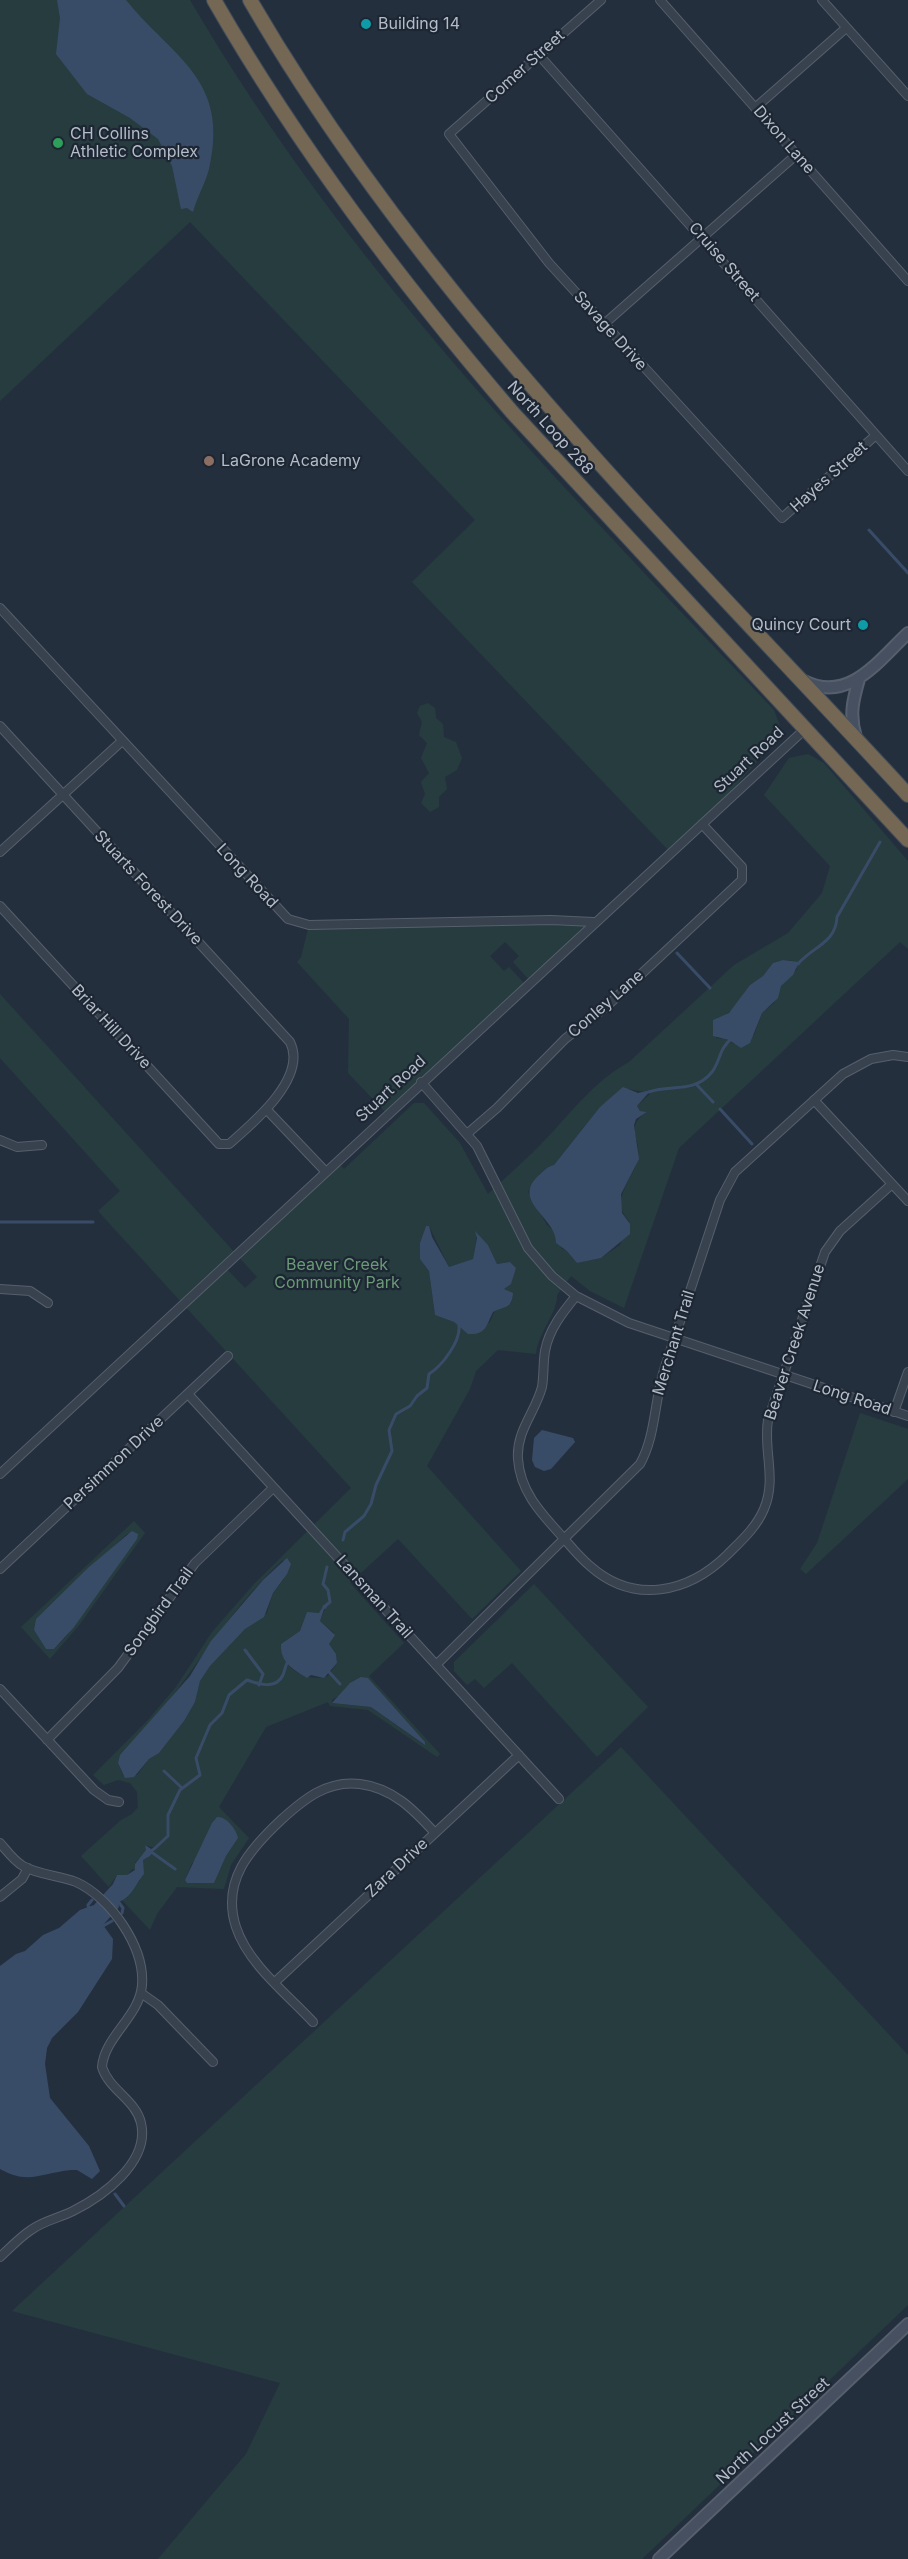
<!DOCTYPE html>
<html>
<head>
<meta charset="utf-8">
<style>
	body { margin:0 }
	canvas { display:block; background:#242f3e }
</style>
</head>
<body>
<canvas width="908" height="2559"></canvas>
<script>
const context = document.querySelector('canvas').getContext('2d');
context.lineJoin = 'round';
function fill(path, color) {
  context.fillStyle = color;
  context.fill(path, 'evenodd');
}
function stroke(path, color, width, dash) {
  context.strokeStyle = color;
  context.lineWidth = width;
  context.lineCap = dash ? 'butt' : 'round';
  context.setLineDash(dash || []);
  context.stroke(path);
}
function drawText(font, color, halo, rows, align = 'center') {
  context.font = font + ' Inter,sans-serif';
  context.lineWidth = 4.5;
  context.setLineDash([]);
  context.textBaseline = 'middle';
  context.strokeStyle = halo;
  context.fillStyle = color;
  for (const [text, x, y, turn = 0] of rows) {
    context.save();
    context.translate(x, y);
    context.rotate((+turn || 0) * Math.PI / 180);
    context.textAlign = isNaN(turn) ? turn : align;
    if (halo) context.strokeText(text, 0, 0);
    context.fillText(text, 0, 0);
    context.restore();
  }
}
const green = new Path2D(`
	M0 0H190C348 271 561 484 774 710L780 726 778 738 702 824 670 852 412 582 475 520 190 222 0 401Z
	M428 703 435 708 436 718 443 724 444 737 456 742 462 758 457 770 445 777 447 789 439 797V807L430 812 421 803 425 794 421 782 429 773 421 758 427 743 419 735 422 722 417 713 420 706Z
	M808 754 824 763 908 861V949L900 942 679 1148 624 1308 590 1291 571 1276 557 1295C558 1312 538 1333 536 1354L498 1350 476 1371 470 1389 427 1466 521 1571 472 1619 398 1539 350 1583 404 1643 369 1676 440 1754 437 1757 368 1710 330 1706 328 1702 266 1727 219 1807 249 1838 231 1865 224 1889 177 1887 157 1914 150 1930 122 1900 127 1898 140 1880 143 1860 150 1856 155 1848 145 1845 147 1850 135 1863V1870L132 1869 127 1876 117 1875 109 1887 81 1856 121 1820 132 1814 138 1807 137 1792 130 1783 118 1780 104 1785 93 1775 148 1720 176 1687 212 1632 254 1584 351 1488 98 1211 120 1191 0 1058V994L236 1254 336 1161 344 1169 414 1103H424L460 1143 488 1194C508 1175 529 1157 548 1137 574 1109 595 1081 629 1062L734 965 788 933 822 893 830 866 764 795 789 758ZM784 960 794 961 797 969 781 986 774 1003 762 1013 754 1035 734 1044 725 1039 716 1038 717 1018 724 1016 735 1008 750 985 763 976 773 963ZM628 1089 651 1093 637 1106 640 1111 647 1112C622 1129 644 1138 637 1161 632 1181 609 1200 629 1221L620 1245 601 1258 577 1263 567 1250 562 1249 553 1230 547 1225 528 1192C534 1181 541 1168 554 1165L600 1107ZM426 1226H429L449 1267 473 1259 477 1234 488 1245 497 1264 510 1262 516 1268 504 1289 513 1296 511 1303 495 1310 490 1322 471 1334 454 1322 435 1315 429 1271 420 1259V1243ZM236 1254 257 1277 245 1288 224 1266ZM283 1560 284 1579 273 1593 267 1613 245 1629 210 1666 200 1681 195 1702 184 1721 159 1753 149 1759 137 1775H123L118 1763 127 1749C185 1691 222 1615 283 1560ZM326 1606 320 1621 334 1633 329 1644 336 1654 337 1663 328 1676C308 1683 280 1669 281 1644L300 1631 307 1613H319ZM368 1678 425 1742 426 1743 423 1744 371 1707 332 1703V1700ZM238 1838 226 1856 214 1883H187L185 1880 192 1863Z
	M593 922 530 981 513 962 519 956 505 942 490 956 504 971 509 967 526 985 387 1114 348 1073 349 1019 297 962 301 957 309 925Z
	M860 1413 908 1429V1479L806 1574 800 1569 817 1543Z
	M134 1521 145 1533 80 1624 50 1659 21 1627ZM127 1534H138L65 1638 54 1649H46L34 1630 36 1619Z
	M534 1584 648 1707 597 1757 512 1663 484 1688 475 1679 467 1685 454 1671V1662Z
	M621 1747 908 2055V2305L642 2559H158L246 2454 280 2383 12 2311Z`);
const water = new Path2D(`
	M57 0H126C173 58 230 79 209 169 205 184 197 197 193 212L187 208 181 209 172 166 158 139 130 118 87 94 56 54 60 18Z
	M783 960 799 962 793 975 781 986 778 998 762 1013 750 1043 741 1048 729 1040 713 1036V1020L729 1013 750 985 763 976 773 963Z
	M623 1087 638 1093 651 1090 637 1106 640 1111 647 1112 636 1119 634 1125 639 1159 621 1194 622 1213 630 1224V1234L601 1258 577 1263 567 1251 556 1243C557 1217 510 1202 539 1175 545 1170 546 1167 554 1165L600 1107Z
	M426 1226H429L432 1237 449 1267 473 1259 477 1238 475 1231 488 1245 497 1264 510 1262 516 1268 511 1284 504 1289 513 1293C512 1310 503 1306 493 1312 486 1326 486 1335 468 1334L454 1322 435 1315 429 1271 420 1259V1243Z
	M542 1430 573 1438 575 1442 551 1469 544 1471 535 1467 532 1460 534 1438Z
	M132 1531 138 1534 137 1539 74 1627 54 1649H46L34 1630 36 1619 89 1567Z
	M287 1558 291 1564 287 1574 273 1593 264 1617 245 1629 210 1666 200 1681 195 1702 184 1721 159 1753 149 1759 134 1777 125 1778 118 1763 120 1755 190 1676 211 1641 263 1580Z
	M324 1605 327 1608 324 1609 320 1621 335 1635 329 1644 336 1654 337 1663 324 1678 311 1675 307 1678C293 1669 280 1663 281 1644L300 1631 307 1612 319 1613Z
	M361 1677 368 1678 425 1742V1745L371 1707 332 1703 350 1683Z
	M217 1817C226 1816 237 1830 238 1838L226 1856 214 1883H187L185 1880 212 1823Z
	M145 1845 151 1849 156 1847 150 1856 143 1860 144 1874C136 1883 131 1899 118 1902L119 1907 103 1925 113 1939 112 1959 78 2012 52 2038 47 2048 45 2064 50 2098 89 2146 100 2171 92 2179 77 2170H71C41 2173 28 2185 0 2169V1966L16 1954 25 1951 43 1935 59 1928 80 1910 94 1905 113 1884 117 1875H127L135 1870V1864L146 1850Z`);
const stream = new Path2D(`
	M869 530 908 573
	M677 953 710 988
	M798 964C812 947 836 943 837 917L880 842
	M696 1084 713 1102
	M649 1092C671 1084 694 1094 712 1072 720 1062 719 1049 731 1039
	M720 1109 752 1144
	M0 1222H93
	M343 1540 345 1532 364 1516 371 1504 376 1485 392 1451 389 1430 396 1414 410 1406 417 1396 427 1388 429 1374C442 1366 461 1341 459 1325
	M324 1607 330 1602 328 1590 323 1584 327 1567
	M245 1650 263 1674 259 1685
	M329 1672 340 1684
	M164 1771 182 1788
	M154 1849 168 1836V1815L180 1790 200 1775 196 1758 210 1725 222 1713 229 1695 247 1680C258 1684 276 1690 283 1675 285 1670 285 1666 288 1661
	M150 1851 175 1869
	M117 1900 123 1908 122 1913
	M89 1911 88 1905 92 1900
	M100 1925 103 1926 112 1921
	M115 2194 124 2206`);
const street = new Path2D(`
	M601 0 449 134 549 263 782 518 876 435
	M660 0 908 281
	M822 0 908 96
	M539 55 908 471
	M755 108 846 28
	M603 325 796 155
	M0 608 288 919 309 925 551 920 593 922
	M0 726 290 1042C308 1078 252 1124 229 1144H219L0 906
	M0 852 122 741
	M421 1082 477 1146 528 1248 552 1276 576 1296 629 1323 908 1416
	M814 1100 908 1201
	M267 1110 325 1171
	M468 1133 497 1108 565 1039 608 1005 742 880V867L702 824
	M0 1140 17 1147 42 1145
	M0 1289 30 1291 48 1303
	M576 1296C563 1312 549 1329 545 1351 543 1363 544 1375 542 1387 535 1413 516 1431 518 1459 520 1490 539 1511 559 1533 569 1544 578 1556 590 1566 634 1605 688 1593 727 1555 741 1541 756 1528 764 1509 777 1479 763 1450 768 1420L825 1252 840 1231 892 1184
	M188 1394 559 1799
	M894 1412 908 1372
	M0 1474 805 729
	M0 1569 228 1356
	M436 1665 640 1464C656 1435 654 1402 664 1370L720 1200 735 1172 843 1074 871 1059 893 1055 908 1057
	M0 1689 94 1790 108 1800 119 1802
	M47 1740 118 1668 195 1563 273 1488
	M0 1843C7 1851 14 1861 23 1866 38 1875 59 1875 76 1882 110 1897 145 1947 142 1985 140 2016 104 2037 102 2067 109 2090 136 2100 141 2123 150 2162 103 2196 73 2211 59 2218 43 2221 31 2230 20 2237 10 2248 0 2257
	M0 1897 22 1879 28 1868
	M275 1982 519 1755
	M141 1993 158 2005 213 2062
	M313 2022C287 1994 248 1964 236 1927 221 1881 250 1849 281 1820 304 1799 327 1780 360 1784 393 1788 414 1810 435 1833`);
const secondary = new Path2D(`
	M804 681C849 704 879 660 908 633
	M856 737C849 715 853 700 859 679
	M659 2559 908 2324`);
const highway = new Path2D(`
	M214 0C299 148 401 282 512 412L908 840
	M250 0C424 300 675 542 908 795`);
const markers = [
	[366,24,6,"#0f9aa8"],
	[58,143,6,"#2e9e5b"],
	[209,461,6,"#8d6e63"],
	[863,625,6,"#0f9aa8"]
];
const poiNames = [
	["Building 14",378,24],
	["CH Collins",70,134],
	["Athletic Complex",70,152],
	["LaGrone Academy",221,461],
	["Quincy Court",851,625,"right"]
];
const streetNames = [
	["Comer Street",525,67,-42],
	["Dixon Lane",784,140,49],
	["Cruise Street",724,262,49],
	["Savage Drive",610,331,48],
	["North Loop 288",550,428,48],
	["Hayes Street",829,477,-42],
	["Stuart Road",749,760,-43],
	["Long Road",247,876,47],
	["Stuarts Forest Drive",148,888,47],
	["Conley Lane",606,1004,-41],
	["Briar Hill Drive",111,1027,47],
	["Stuart Road",391,1089,-43],
	["Beaver Creek Avenue",795,1342,-72],
	["Merchant Trail",674,1343,-73],
	["Long Road",852,1398,18],
	["Persimmon Drive",114,1463,-43],
	["Lansman Trail",374,1597,48],
	["Songbird Trail",159,1612,-54],
	["Zara Drive",397,1868,-43],
	["North Locust Street",773,2431,-43]
];
const parkNames = [
	["Beaver Creek",337,1265],
	["Community Park",337,1283]
];
fill(green, '#263c3f');
fill(water, '#394c67');
stroke(stream, '#394c67', 3);
stroke(street, '#565f6c', 10);
stroke(secondary, '#565f6c', 14);
stroke(highway, '#434c59', 16);
stroke(street, '#38414e', 8);
stroke(secondary, '#465061', 10);
stroke(highway, '#746855', 14);
for (const [x, y, r, color] of markers) {
  const dot = new Path2D();
  dot.arc(x, y, r, 0, 2 * Math.PI);
  context.fillStyle = color;
  context.fill(dot);
  stroke(dot, '#1d2633', 2);
}
drawText('16px', '#b4bcc9', '#1d2633', poiNames, 'left');
drawText('16px', '#b4bcc9', '#1d2633', streetNames);
drawText('16px', '#6b9a76', '#1d2633', parkNames);
</script>
</body>
</html>
